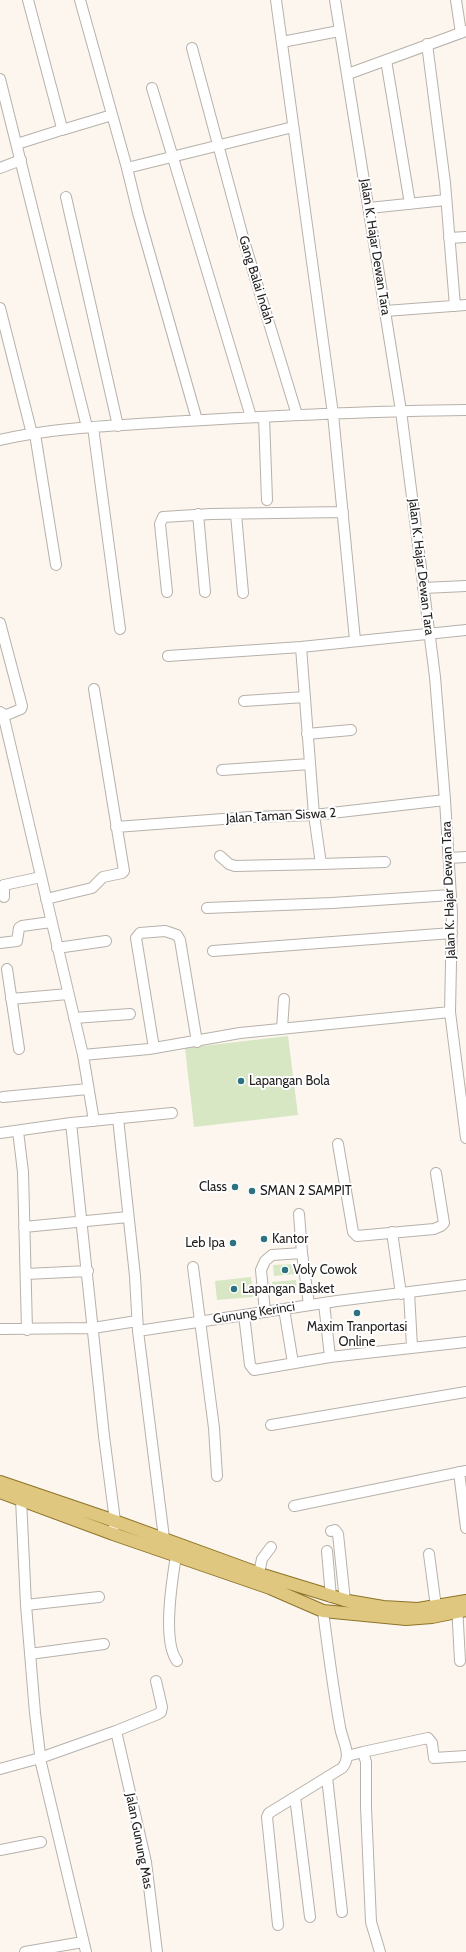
<!DOCTYPE html>
<html>
<head>
<meta charset="utf-8">
<style>
	body { margin:0 }
	canvas { display:block; background:#fcf6ef }
</style>
</head>
<body>
<canvas width="466" height="1952"></canvas>
<script>
const context = document.querySelector('canvas').getContext('2d');
context.lineJoin = 'round';
function fill(path, color) {
  context.fillStyle = color;
  context.fill(path, 'evenodd');
}
function stroke(path, color, width, dash) {
  context.strokeStyle = color;
  context.lineWidth = width;
  context.lineCap = dash ? 'butt' : 'round';
  context.setLineDash(dash || []);
  context.stroke(path);
}
function drawText(font, color, halo, rows, align = 'center') {
  context.font = font + ' Cabin,sans-serif';
  context.lineWidth = 4;
  context.setLineDash([]);
  context.textBaseline = 'middle';
  context.strokeStyle = halo;
  context.fillStyle = color;
  for (const [text, x, y, turn = 0] of rows) {
    context.save();
    context.translate(x, y);
    context.rotate((+turn || 0) * Math.PI / 180);
    context.textAlign = isNaN(turn) ? turn : align;
    if (halo) context.strokeText(text, 0, 0);
    context.fillText(text, 0, 0);
    context.restore();
  }
}
const green = new Path2D(`
	M288 1036 298 1115 194 1127 185 1048Z
	M295 1264 296 1274 274 1276 273 1265Z
	M251 1277 253 1297 217 1300 215 1281Z
	M296 1280 297 1292 273 1295 272 1282Z`);
const minor = new Path2D(`
	M80 0 127 168
	M276 0 333 414 355 640
	M335 0 401 411 435 677 445 800 452 913 450 1012 466 1138
	M456 0 461 33
	M282 42 339 31
	M427 44 445 183 455 306
	M192 48 244 241 297 415
	M386 60 410 204
	M348 74 466 31
	M0 79 87 427
	M152 88 251 417
	M62 130 112 115
	M17 144 58 131 62 128 28 0
	M0 168 21 160
	M66 197 118 426
	M369 208 446 200
	M449 238 466 237
	M0 308 32 434
	M385 311 466 305
	M264 417 267 500
	M197 420 138 213 127 168 293 127
	M93 427 120 629
	M35 434 56 565
	M0 440C55 427 113 426 169 422 268 416 367 411 466 410
	M198 514 205 592
	M236 514 243 593
	M423 588 466 586
	M167 592 160 524 163 517 211 514 343 512
	M0 623 22 706 21 709 4 716
	M168 656 301 647 466 630
	M244 701 305 697
	M0 712 3 714 83 1055 94 1121
	M307 734 351 730
	M222 770 310 764
	M116 827 250 817 314 815 445 800
	M220 856 229 864 235 866 321 864 314 815 301 647
	M449 858 466 857
	M321 864 385 862
	M4 897V885L41 877
	M46 899 92 888 103 877 122 873 124 871 94 689
	M207 908 332 903 451 895
	M0 943 17 941 19 928 22 926 51 922
	M57 948 106 941
	M213 951 452 933
	M7 969 19 1049
	M11 999 68 994
	M74 1018 130 1014
	M282 1029 284 999
	M154 1048 136 938 140 933 165 931 177 935 180 940 197 1042
	M83 1055 149 1049 240 1033 450 1012
	M3 1097 88 1089
	M118 1118 135 1276 138 1331 164 1538
	M71 1123 104 1436 115 1521 114 1528
	M18 1131 23 1172 27 1330
	M0 1133 71 1123 172 1113
	M338 1144 353 1232 357 1236 434 1229 441 1226 444 1223 436 1173
	M24 1227 128 1217
	M392 1232 401 1294
	M302 1253 309 1305
	M193 1267 214 1428 217 1476
	M26 1274 88 1271
	M409 1292 412 1347
	M324 1303 330 1357
	M284 1309 293 1363
	M265 1312 261 1270 265 1261 272 1255 302 1253 299 1214
	M244 1315 250 1365 254 1370 330 1357 466 1342
	M0 1329 93 1328 137 1321
	M138 1331 337 1301 466 1285
	M271 1425 466 1392
	M459 1472 466 1528
	M21 1499 26 1605 35 1713 41 1763 86 1952
	M294 1506 466 1471
	M331 1531 335 1530 338 1534 345 1601
	M327 1551 331 1597
	M429 1554 436 1607
	M176 1556C172 1580 162 1641 177 1661
	M259 1573 262 1559 271 1547
	M26 1605 99 1597
	M457 1605 460 1661
	M30 1654 104 1644
	M116 1731 146 1862 157 1952
	M363 1752 428 1738 432 1743 434 1758 466 1756
	M347 1756 363 1752 366 1762V1807L371 1922 380 1952
	M0 1769 40 1758 116 1731 158 1714 161 1712 162 1707 156 1681
	M327 1777 342 1912
	M295 1797 310 1917
	M0 1850 41 1842
	M278 1925 267 1817 269 1813 342 1768C353 1756 342 1740 340 1727 333 1688 328 1650 323 1611
	M25 1952 83 1942`);
const major = new Path2D(`
	M0 1482 106 1518 263 1575 348 1601 383 1607 418 1609 466 1601
	M0 1492 113 1534 270 1588 323 1611 406 1619 432 1617 466 1610`);
const markers = [
	[241,1081,4,"#2d7281"],
	[235,1187,4,"#2d7281"],
	[252,1191,4,"#2d7281"],
	[264,1239,4,"#2d7281"],
	[233,1243,4,"#2d7281"],
	[285,1270,4,"#2d7281"],
	[234,1289,4,"#2d7281"],
	[357,1313,4,"#2d7281"]
];
const streetNames = [
	["Jalan K. Hajar Dewan Tara",375,247,81],
	["Gang Balai Indah",256,280,73],
	["Jalan K. Hajar Dewan Tara",421,567,83],
	["Jalan Taman Siswa 2",281,816,-3],
	["Jalan K. Hajar Dewan Tara",449,890,-92],
	["Gunung Kerinci",254,1313,-9],
	["Jalan Gunung Mas",139,1841,79]
];
const poiNames = [
	["Lapangan Bola",249,1081],
	["Class",227,1187,"right"],
	["SMAN 2 SAMPIT",260,1191],
	["Kantor",272,1239],
	["Leb Ipa",225,1243,"right"],
	["Voly Cowok",293,1270],
	["Lapangan Basket",242,1289],
	["Maxim Tranportasi",357,1327,"center"],
	["Online",357,1342,"center"]
];
fill(green, '#d7e7c4');
stroke(minor, '#b7b1ab', 12);
stroke(major, '#8e7426', 14);
stroke(minor, '#fff', 10);
stroke(major, '#dfc780', 12);
for (const [x, y, r, color] of markers) {
  const dot = new Path2D();
  dot.arc(x, y, r, 0, 2 * Math.PI);
  context.fillStyle = color;
  context.fill(dot);
  stroke(dot, '#fff', 1.5);
}
drawText('13px', '#201e1c', '#fff', streetNames);
drawText('13px', '#201e1c', '#fff', poiNames, 'left');
</script>
</body>
</html>
